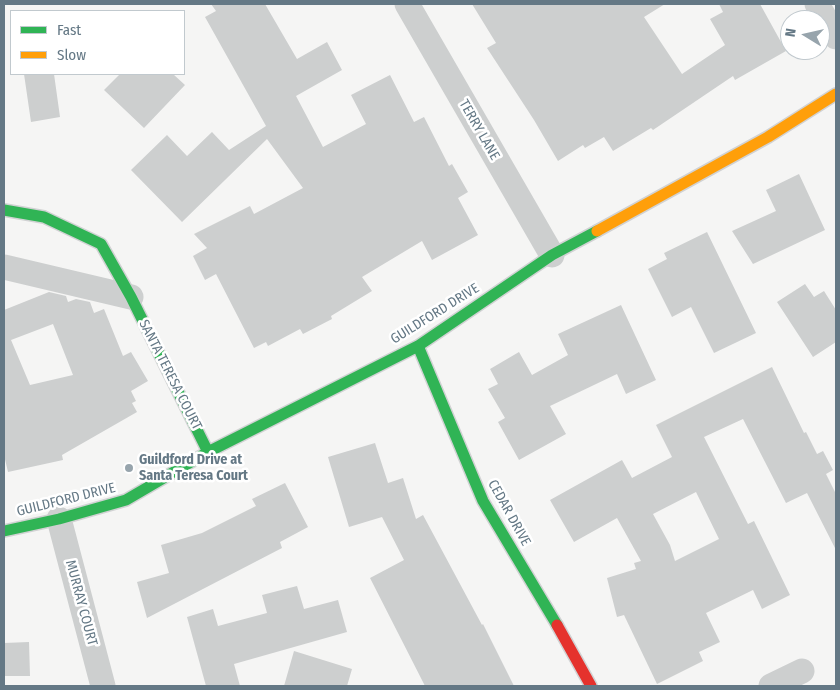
<!DOCTYPE html>
<html>
<head>
<meta charset="utf-8">
<style>
	body { margin:0 }
	#map { position:relative; width:840px; height:690px; overflow:hidden; background:#f5f5f4; font-family:"Fira Sans Condensed",sans-serif }
	canvas { display:block }
	.frame { position:absolute; inset:0; border:5px solid #647885; pointer-events:none }
	.legend { position:absolute; left:10px; top:10px; width:175px; height:65px; box-sizing:border-box; background:#fff; border:1px solid #c1c9ce; margin:0; padding:6px 9px; list-style:none; font-size:15px; color:#647885 }
	.legend li { display:flex; align-items:center; gap:10px; height:25px }
	.legend b { width:25px; border:1px solid #c1c9ce }
	.north { position:absolute; left:780px; top:10px; width:50px; height:50px; box-sizing:border-box; background:#fff; border:1px solid #c1c9ce; border-radius:50%; rotate:279deg; font-size:14px; font-weight:700; line-height:20px; text-align:center; color:#647885 }
	.north::after { content:''; display:block; margin:auto; width:18px; height:22px; background:#97a4ac; clip-path:polygon(50% 0,100% 100%,50% 72%,0 100%) }
</style>
</head>
<body>
<div id="map">
<canvas width="840" height="690"></canvas>
<div class="frame"></div>
<ul class="legend">
<li><b style="height:6px;background:#30b455"></b>Fast</li>
<li><b style="height:6px;background:#ff9f0a"></b>Slow</li>
</ul>
<div class="north">N</div>
</div>
<script>
const context = document.querySelector('canvas').getContext('2d');
context.lineJoin = 'round';
function fill(path, color) {
  context.fillStyle = color;
  context.fill(path, 'evenodd');
}
function stroke(path, color, width, dash) {
  context.strokeStyle = color;
  context.lineWidth = width;
  context.lineCap = dash ? 'butt' : 'round';
  context.setLineDash(dash || []);
  context.stroke(path);
}
function drawText(font, color, halo, rows, align = 'center') {
  context.font = font + ' "Fira Sans Condensed",sans-serif';
  context.lineWidth = 5;
  context.setLineDash([]);
  context.textBaseline = 'middle';
  context.strokeStyle = halo;
  context.fillStyle = color;
  for (const [text, x, y, turn = 0] of rows) {
    context.save();
    context.translate(x, y);
    context.rotate((+turn || 0) * Math.PI / 180);
    context.textAlign = isNaN(turn) ? turn : align;
    if (halo) context.strokeText(text, 0, 0);
    context.fillText(text, 0, 0);
    context.restore();
  }
}
const building = new Path2D(`
	M211 4H265L297 59 327 42 342 70 296 96 323 147 366 124 351 95 390 75 414 122 424 117 449 166 452 164 468 192 458 198 478 235 432 260 422 241 362 277 372 291 331 316 332 319 303 334 300 329 268 346 266 342 254 348 216 274 205 280 193 256 207 248 194 234 250 206 254 214 303 188 267 139 182 222 131 170 167 135 187 156 212 132 229 150 266 126 205 17 216 11Z
	M472 4H665L644 17 682 74 725 45 710 19 723 12 719 4H760L786 51 735 80 733 76 653 130 651 128 613 151 604 137 585 148 583 145 558 161 534 120 487 48 496 43Z
	M24 74H54L60 117 31 122Z
	M120 74H173L185 85 144 128 104 90Z
	M799 174 825 230 753 264 732 231 776 211 766 190Z
	M707 232 756 333 714 353 691 307 672 317 648 269 667 259 664 253Z
	M805 284 814 297 824 291 836 310V342L813 357 777 302Z
	M49 292 66 296 68 302 76 299 90 302 94 313 104 309 123 356 131 352 148 381 131 391 136 401 132 403 137 412 62 455 63 460 8 472 4 455V310ZM53 324 73 375 30 385 11 340Z
	M621 305 656 380 626 394 617 374 550 406 566 434 519 460 498 422 505 418 488 389 498 384 490 369 519 352 532 375 568 355 558 334Z
	M772 367 804 433 806 432 817 454 823 451 833 470 826 474 836 494V550L807 493 786 503 743 419 704 437 748 524 754 521 790 595 762 609 753 590 706 613 720 642 699 652 703 661 657 684 624 615 617 617 607 578 636 569 634 563 641 561 617 518 574 542 550 500 622 460 632 478 672 457 656 425ZM696 492 719 539 675 561 670 545 653 514Z
	M375 443 388 483 403 478 416 519 423 515 482 625 483 624 514 686H425L370 578 404 560 382 517 349 527 328 457Z
	M285 483 308 527 280 542 282 548 147 618 137 582 169 573 161 545 202 533 256 506 252 499Z
	M297 586 304 609 338 600 347 632 234 664 240 686H206L187 617 213 609 218 626 267 613 262 595Z
	M29 642 30 676H4V643Z
	M294 651 352 669 347 686H284Z`);
const street = new Path2D(`
	M407 4 552 255
	M817 4 836 37
	M4 267 131 297
	M59 519 103 686
	M771 686 802 671`);
const fast = new Path2D(`
	M4 210 44 217 101 244 131 297 208 452
	M418 346 483 501 557 625
	M4 531 59 519 126 500 208 452 418 346 552 255 597 231`);
const slow = new Path2D(`
	M597 231 768 137 836 94`);
const jam = new Path2D(`
	M557 625 591 686`);
const markers = [
	[129,468,5,"#97a4ac"]
];
const streetNames = [
	["TERRY LANE",479,130,60],
	["GUILDFORD DRIVE",435,314,-32],
	["SANTA TERESA COURT",170,375,63],
	["GUILDFORD DRIVE",66,500,-14],
	["CEDAR DRIVE",509,513,61],
	["MURRAY COURT",81,603,75]
];
const poiNames = [
	["Guildford Drive at",139,460],
	["Santa Teresa Court",139,476]
];
fill(building, '#cdcfcf');
stroke(fast, '#d1d2d3', 14);
stroke(slow, '#d1d2d3', 14);
stroke(jam, '#d1d2d3', 14);
stroke(street, '#cdcfcf', 25);
stroke(fast, '#30b455', 11);
stroke(slow, '#ff9f0a', 11);
stroke(jam, '#e5322d', 11);
for (const [x, y, r, color] of markers) {
  const dot = new Path2D();
  dot.arc(x, y, r, 0, 2 * Math.PI);
  context.fillStyle = color;
  context.fill(dot);
  stroke(dot, '#fff', 2);
}
drawText('14px', '#647885', '#fff', streetNames);
drawText('bold 14px', '#647885', '#fff', poiNames, 'left');
</script>
</body>
</html>
